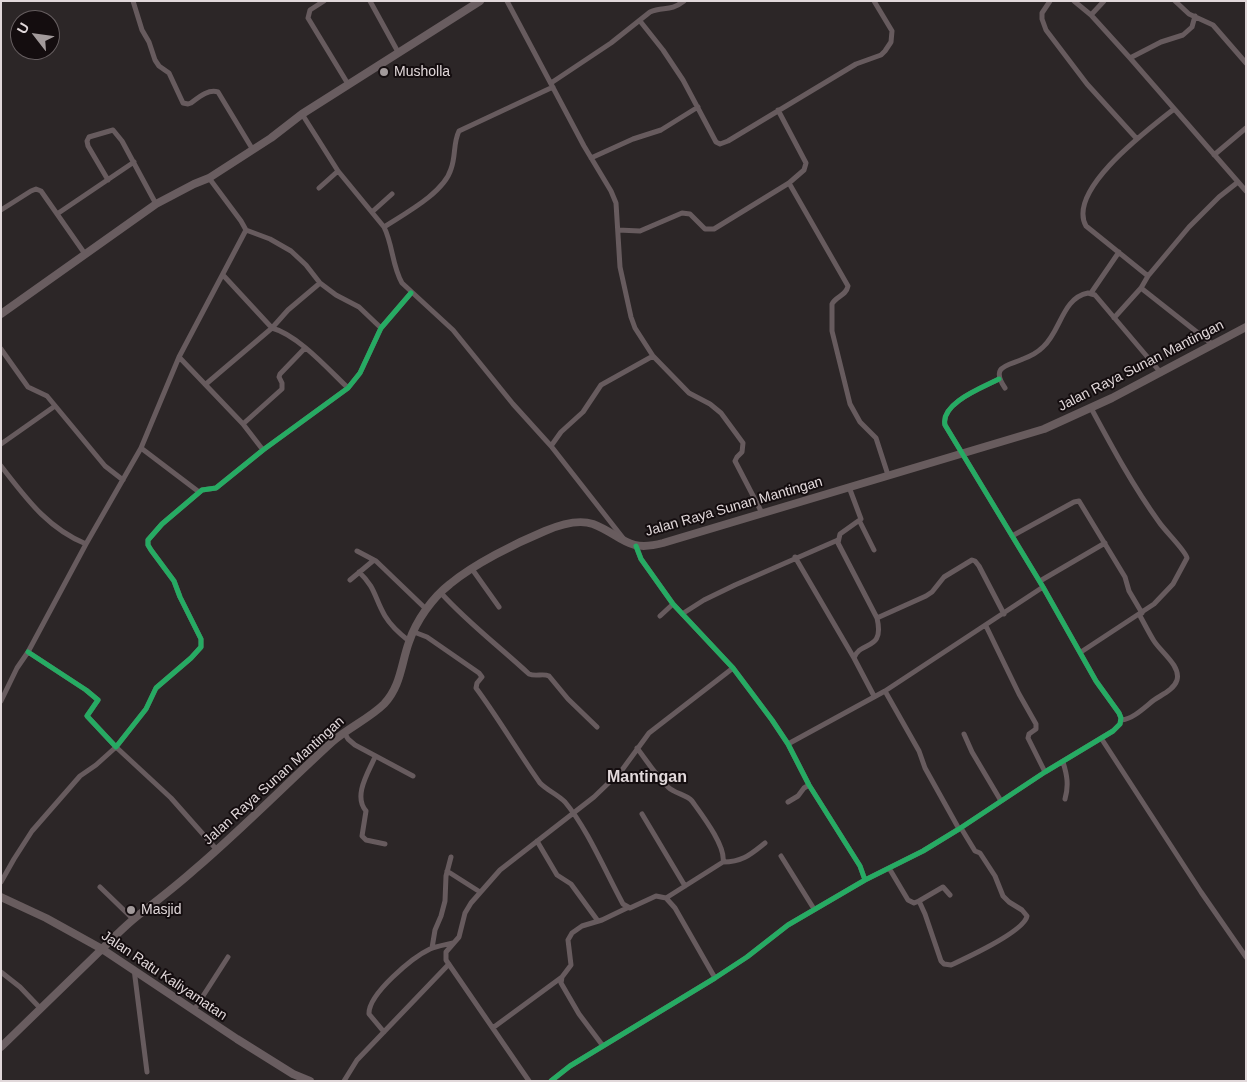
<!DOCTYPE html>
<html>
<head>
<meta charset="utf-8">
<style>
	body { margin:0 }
	#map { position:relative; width:1247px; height:1082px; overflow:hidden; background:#2c2627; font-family:Helvetica,sans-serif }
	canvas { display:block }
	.frame { position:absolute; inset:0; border:2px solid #e1d8da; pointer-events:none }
	.north { position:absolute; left:10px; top:10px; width:50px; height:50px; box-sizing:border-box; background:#140d0f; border:1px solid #665e60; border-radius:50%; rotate:300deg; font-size:14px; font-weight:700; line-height:20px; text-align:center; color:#e1d8da }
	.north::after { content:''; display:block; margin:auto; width:18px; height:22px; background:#a29a9b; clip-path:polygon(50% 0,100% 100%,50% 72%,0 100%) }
</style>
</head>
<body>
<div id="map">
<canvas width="1247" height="1082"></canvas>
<div class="frame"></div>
<div class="north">U</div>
</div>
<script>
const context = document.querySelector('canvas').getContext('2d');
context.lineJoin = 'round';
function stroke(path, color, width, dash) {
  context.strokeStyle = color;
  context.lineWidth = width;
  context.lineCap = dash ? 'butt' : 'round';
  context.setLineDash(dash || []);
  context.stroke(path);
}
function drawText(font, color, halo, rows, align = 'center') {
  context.font = font + ' Helvetica,sans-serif';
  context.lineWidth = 4;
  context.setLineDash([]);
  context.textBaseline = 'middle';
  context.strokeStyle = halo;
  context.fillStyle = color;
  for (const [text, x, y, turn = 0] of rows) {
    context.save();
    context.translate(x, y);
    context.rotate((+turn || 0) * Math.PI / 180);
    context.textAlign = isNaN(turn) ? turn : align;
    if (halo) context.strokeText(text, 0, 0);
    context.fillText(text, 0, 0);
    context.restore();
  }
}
const street = new Path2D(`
	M133 1 142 30 149 42 155 60 159 66 169 73 183 103 188 104 191 103C199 97 208 89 218 92L253 150
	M324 1 310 10 308 18 348 84
	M370 1 398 52
	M507 1 584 146 611 191 616 203 620 267 631 317 635 328 653 356 601 385 583 412 561 432 551 446
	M1050 1 1042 13V19L1046 30 1087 84 1137 139
	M1074 1 1091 15 1130 58 1246 191
	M1175 1 1189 14 1213 25 1246 63
	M1091 15 1104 1
	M640 21 663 50 683 80 716 142 720 144 728 141 856 64 881 55 885 51 891 42 892 31 874 1
	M1130 58 1161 42 1183 35 1192 27 1195 16
	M551 83 611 43 650 12C663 6 670 12 684 1
	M302 114 338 171 384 227C393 245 392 266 402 283L453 330 513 404 551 446 623 538
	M1214 155 1246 128
	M591 158 633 139 661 130 698 107
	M108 180 88 146 87 141 89 137 113 130 122 141 156 204
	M789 183 848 286C846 296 836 296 832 304V331L850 404 860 422 876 438 888 475
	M319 188 338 171
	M1 210 31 191 36 189 41 191 85 254
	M372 212 392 194
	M57 214 134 162
	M384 227C404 214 444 193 451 169 456 156 453 143 459 131L553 87
	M246 230 270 239 291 251 306 265 320 283 336 295 359 307 381 328
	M618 230 640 231 682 213 690 214 705 229H714L789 183 804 170 806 163 778 110
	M223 275 272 328C298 335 329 370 348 388
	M1148 276 1086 226C1066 190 1150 128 1174 109
	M1141 288 1212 344
	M1091 293 1119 252
	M1114 318 1141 288 1148 276 1189 227 1219 197 1238 182
	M1 349 28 387 47 396 105 466 123 480
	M653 356 689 393 710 404 721 413 743 443 742 452 737 457 735 461 762 513
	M179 357 243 424 263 450
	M206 384 272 328 288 310 320 283
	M1005 388C990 366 1007 366 1023 359 1031 356 1037 353 1043 347 1061 331 1062 298 1088 293L1095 295 1161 373
	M243 424 282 389V383L279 377 280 374 305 348
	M1 444 55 406
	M141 448 199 492
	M1 466C26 498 47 528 86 544
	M849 487 861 519 840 534 838 543 877 618C885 652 860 640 854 658
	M860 522 874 550
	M1012 536 1074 502 1079 501 1125 577 1129 591 1142 613
	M357 551 374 560
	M795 557 854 658 874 696
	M472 569 499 607
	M359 572C376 588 374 597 385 616 391 626 400 634 409 641
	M350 580 374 560 376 561 427 610
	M1040 581 1105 543
	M441 593C468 623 500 647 529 674 536 677 543 673 549 676L568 699 597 727
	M682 614 704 600 735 585 838 540
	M660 616 673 604
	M877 618 926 596 932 592 944 577 972 560 975 561 979 566 1004 614
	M986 626 1019 694 1036 724V729L1029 734 1028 738 1045 772
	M414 632 427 637 479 673 482 677 477 683 476 688C499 719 518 752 540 783 548 791 557 794 565 802 587 828 606 873 623 904L630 908 656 896 666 898 675 908 715 978
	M28 652 86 690 98 700 87 716 116 747 146 709 156 688 191 658 201 647V639L180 597 174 581 151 550 148 545V540L162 524 202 490 216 488 263 450 348 388 360 373 381 328 411 293
	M1081 652 1154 604 1173 584 1187 558C1186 551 1165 531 1159 522 1133 486 1112 447 1091 408
	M885 691 919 751 925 768 959 829
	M1 701 17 668 28 652 86 544 141 448 179 357 246 230 241 221 209 178
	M1122 720C1133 719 1145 707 1154 700 1161 695 1174 690 1177 680 1181 666 1161 652 1154 641 1149 633 1144 623 1139 614
	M344 732 348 739 355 745 413 776
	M964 734 972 752 1001 801
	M1101 738 1201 892 1246 957
	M788 744 885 691 1043 587
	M637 748C647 761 656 776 668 787 675 794 686 794 692 801 702 815 726 846 723 862L666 898
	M375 757C368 773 353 796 366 811L362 836 366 840 385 844
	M1063 762C1067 775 1069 785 1065 799
	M788 802 798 796 804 788 809 785
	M642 814 685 886
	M537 841 557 875 571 884 598 921
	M781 856 814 909
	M723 862C743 862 751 854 765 843
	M889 868 908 900 914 903 919 901 925 914 941 961 944 964 951 965C966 958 1024 932 1027 916L1022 910 1009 902 1003 896 995 876 980 853 975 851 961 828
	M447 871 480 892
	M865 880 923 851 959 829 1045 772 1113 731 1120 724 1121 718 1119 713 1096 681 1043 587 945 425C940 403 984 387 999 379
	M1 882 14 859 32 831 80 776 96 765 116 747 171 798 217 850
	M100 887 133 919
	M919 901 943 887 950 895
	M432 948 435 930 441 916 445 901 446 876 451 857
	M134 969 147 1072
	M1 972 20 987 41 1009
	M194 1010 228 957
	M494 1027 562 977
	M384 1032 369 1014C368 994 413 957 430 949 437 946 445 945 453 943
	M603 1046 579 1014 561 983 562 977 571 965 568 940 572 933 582 926 602 920 627 908
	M344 1081 357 1060 449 964
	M529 1081 446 960V952L459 937 465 913 471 903 500 870 594 797 622 770 649 733 733 668
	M551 1081 570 1066 715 978 747 957 788 925 865 880 860 866 809 785 788 744 772 720 733 668 673 604 641 559 636 546`);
const secondary = new Path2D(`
	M1 314 156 204 194 184 209 178 271 138 302 114 480 1
	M1 1047 102 949 237 1039 293 1074 310 1081`);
const primary = new Path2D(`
	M1 897 46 918 102 949C113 938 124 927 135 918 155 902 175 887 194 870 242 829 286 784 332 742 348 728 370 718 384 704 401 686 401 664 409 642 416 621 432 598 450 584 474 564 516 543 545 531 559 525 578 519 593 524 622 535 626 553 663 543L1044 429 1112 398 1246 327`);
const cycleway = new Path2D(`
	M28 652 86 690 98 700 87 716 116 747 146 709 156 688 191 658 201 647V639L180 597 174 581 151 550 148 545V540L162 524 202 490 216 488 263 450 348 388 360 373 381 328 411 293
	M865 880 923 851 959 829 1045 772 1113 731 1120 724 1121 718 1119 713 1096 681 1043 587 945 425C940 403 984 387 999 379
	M551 1081 570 1066 715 978 747 957 788 925 865 880 860 866 809 785 788 744 772 720 733 668 673 604 641 559 636 546`);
const markers = [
	[384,72,5,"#a29a9b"],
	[131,910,5,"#a29a9b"]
];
const poiNames = [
	["Musholla",394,72],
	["Masjid",141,910]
];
const streetNames = [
	["Jalan Raya Sunan Mantingan",1141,366,-27],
	["Jalan Raya Sunan Mantingan",734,507,-16],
	["Jalan Raya Sunan Mantingan",274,781,-42],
	["Jalan Ratu Kaliyamatan",164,976,34]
];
const quarterNames = [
	["Mantingan",647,778]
];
stroke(street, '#675b5e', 5);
stroke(secondary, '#695d60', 8);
stroke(primary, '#685c5e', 8);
stroke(cycleway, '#26ab63', 5);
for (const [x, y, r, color] of markers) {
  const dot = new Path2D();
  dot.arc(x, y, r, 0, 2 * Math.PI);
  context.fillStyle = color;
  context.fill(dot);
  stroke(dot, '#140d0f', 2);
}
drawText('14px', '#e1d8da', '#140d0f', poiNames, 'left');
drawText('14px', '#e1d8da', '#140d0f', streetNames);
drawText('bold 16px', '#e1d8da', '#140d0f', quarterNames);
</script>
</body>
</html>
